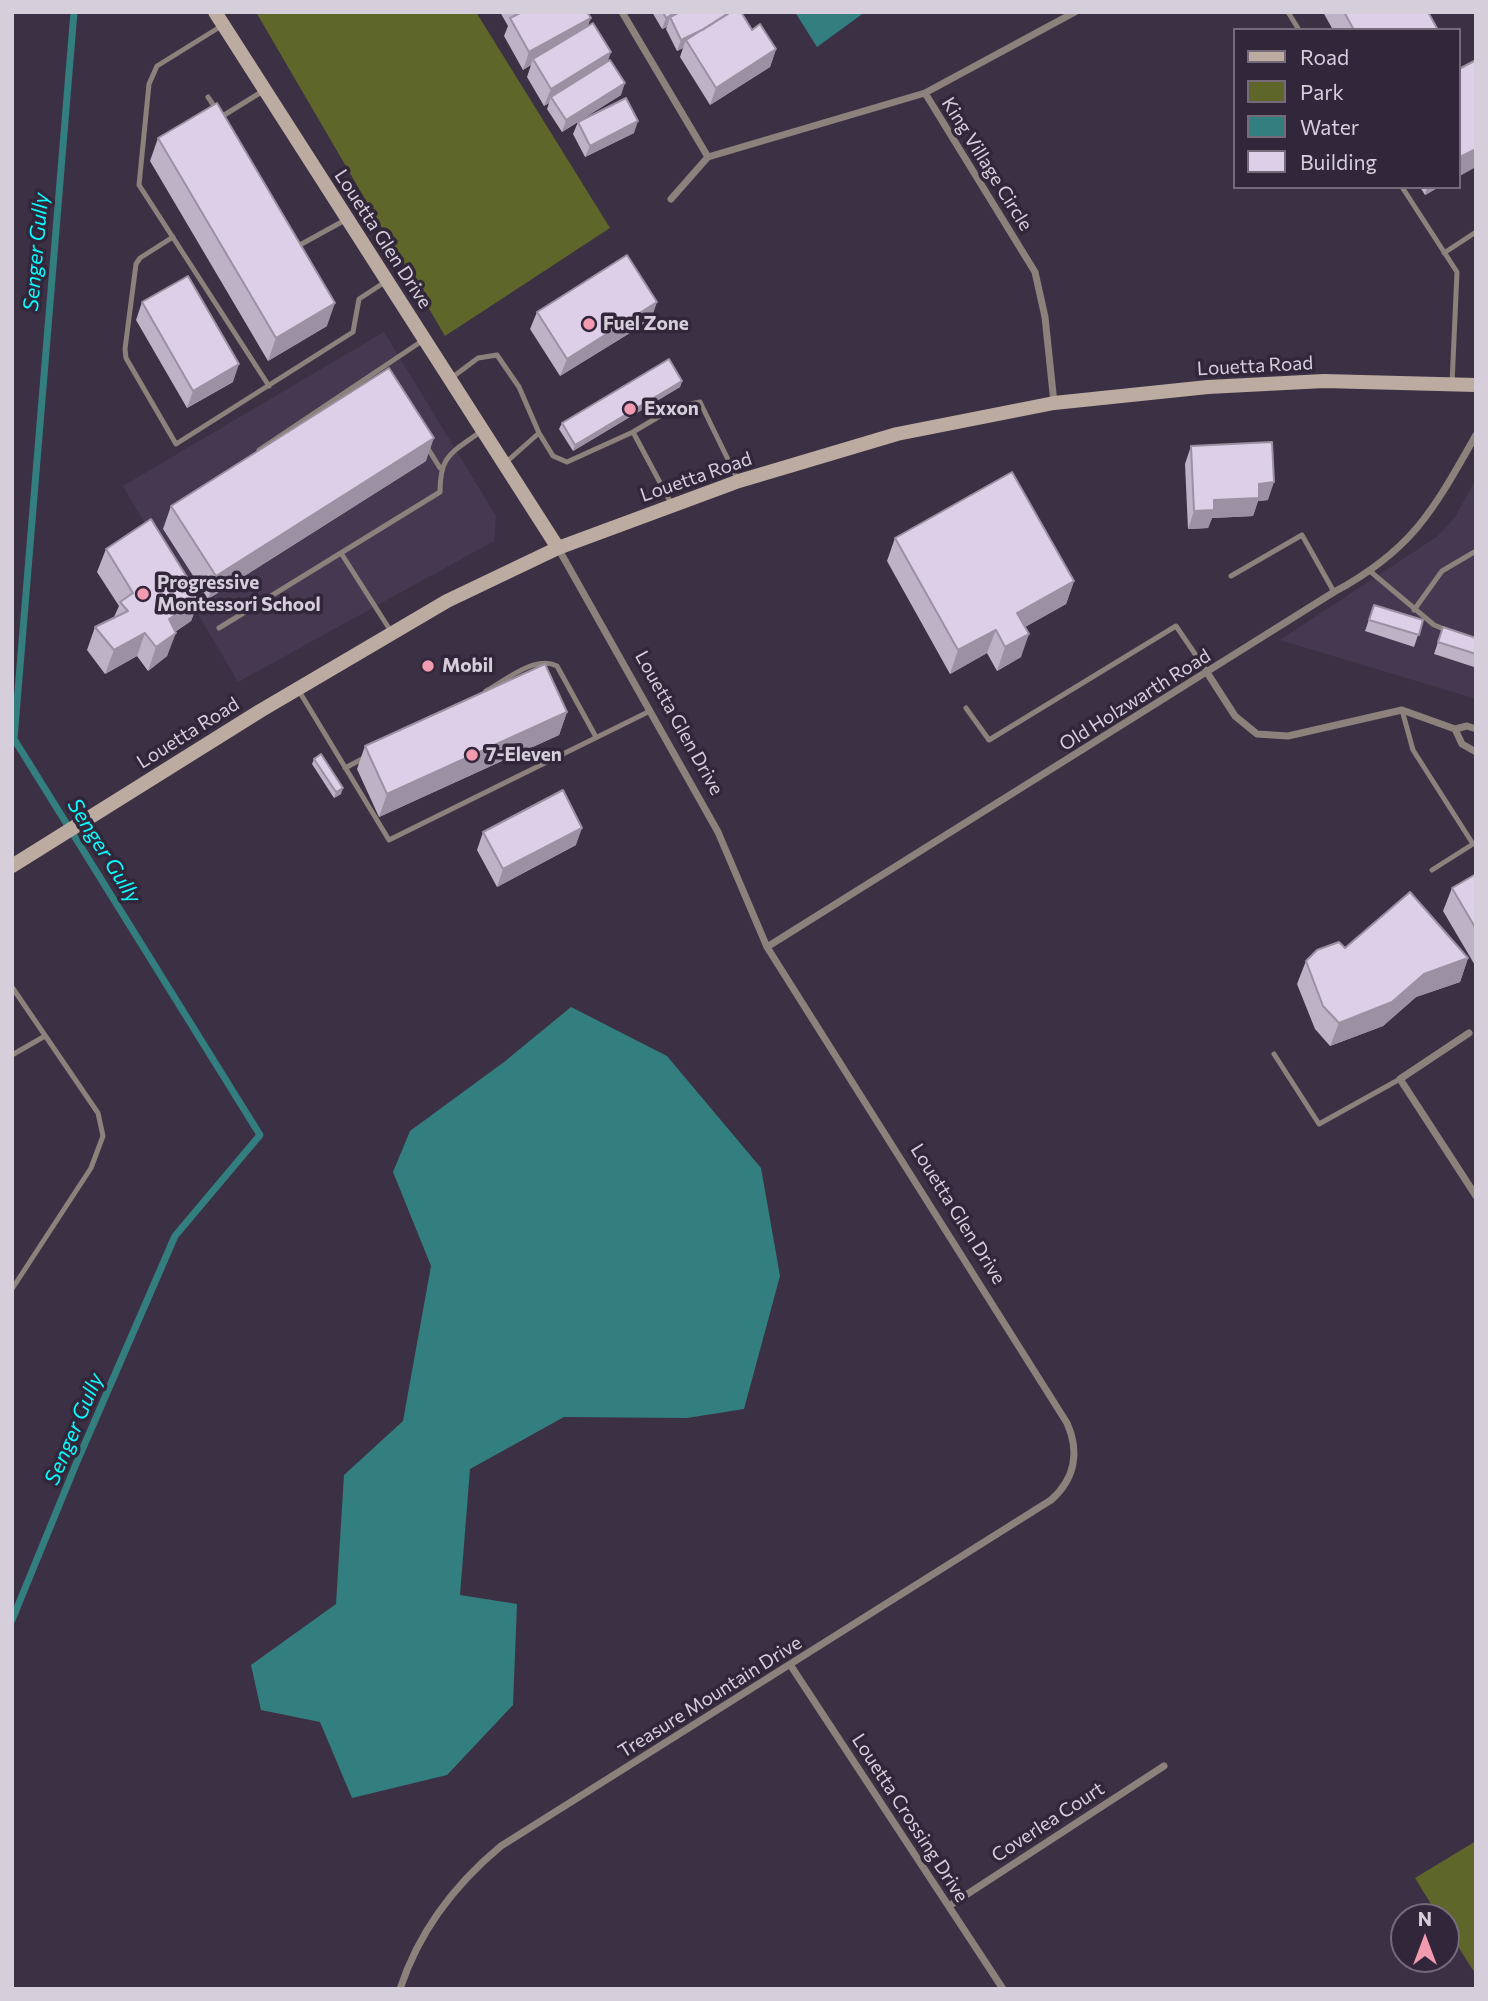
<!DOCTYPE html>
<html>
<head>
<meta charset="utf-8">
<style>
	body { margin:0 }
	#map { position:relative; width:1488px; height:2001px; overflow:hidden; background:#3c3144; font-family:Commissioner,sans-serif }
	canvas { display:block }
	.frame { position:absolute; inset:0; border:14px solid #d6cfdb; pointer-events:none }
	.legend { position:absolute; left:1233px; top:28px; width:228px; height:161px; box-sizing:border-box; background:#32273a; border:2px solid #746a7a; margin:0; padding:9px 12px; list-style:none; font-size:21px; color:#d6cfdb }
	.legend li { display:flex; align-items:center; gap:14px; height:35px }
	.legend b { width:35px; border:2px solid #746a7a }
	.north { position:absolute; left:1390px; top:1903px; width:70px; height:70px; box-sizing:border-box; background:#32273a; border:2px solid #746a7a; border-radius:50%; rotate:0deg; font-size:19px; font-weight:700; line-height:28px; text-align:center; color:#d6cfdb }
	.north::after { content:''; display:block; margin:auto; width:24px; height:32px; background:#f29aaf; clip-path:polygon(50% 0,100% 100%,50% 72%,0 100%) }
</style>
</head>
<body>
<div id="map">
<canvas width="1488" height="2001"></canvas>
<div class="frame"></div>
<ul class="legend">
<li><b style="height:9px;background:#bcaba1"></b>Road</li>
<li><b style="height:19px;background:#5e6729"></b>Park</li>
<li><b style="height:19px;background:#337e7f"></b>Water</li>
<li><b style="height:19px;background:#ddcfe7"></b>Building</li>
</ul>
<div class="north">N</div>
</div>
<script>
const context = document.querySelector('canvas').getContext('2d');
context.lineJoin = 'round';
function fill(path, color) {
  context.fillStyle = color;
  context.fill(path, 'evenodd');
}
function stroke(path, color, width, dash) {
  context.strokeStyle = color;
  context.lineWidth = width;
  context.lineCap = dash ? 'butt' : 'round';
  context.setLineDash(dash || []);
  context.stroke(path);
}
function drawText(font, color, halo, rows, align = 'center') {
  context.font = font + ' Commissioner,sans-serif';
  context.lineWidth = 7;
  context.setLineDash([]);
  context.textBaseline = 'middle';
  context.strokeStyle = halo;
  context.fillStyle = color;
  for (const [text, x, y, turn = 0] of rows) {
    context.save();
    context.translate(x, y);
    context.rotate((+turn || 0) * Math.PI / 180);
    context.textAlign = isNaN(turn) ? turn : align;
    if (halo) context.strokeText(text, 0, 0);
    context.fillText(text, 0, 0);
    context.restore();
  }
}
const built = new Path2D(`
	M384 332 496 516 494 541 238 682 123 486Z
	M1476 478V699L1280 640 1438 536 1456 516Z`);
const green = new Path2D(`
	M256 12H476L610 228 445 336Z
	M1476 1841V1975L1446 1927V1917H1439L1415 1878Z`);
const water = new Path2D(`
	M795 12H865L817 47Z
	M571 1007 667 1056 761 1168 780 1276 744 1409 687 1418 564 1417 470 1469 460 1595 517 1604 513 1705 447 1775 352 1798 320 1722 261 1710 251 1665 336 1604 344 1475 403 1421 431 1266 393 1172 410 1131 504 1062Z`);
const stream = new Path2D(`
	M12 1620 76 1464 175 1236 260 1135 14 739 74 12`);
const lane = new Path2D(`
	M1288 12 1299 30
	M223 25 157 66 149 84 139 185 269 386
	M208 97 216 109
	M221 117 263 91
	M1402 187 1457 272 1452 384
	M173 237 140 258 136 264 125 349 126 358 176 444 353 332 359 299 385 282
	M298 246 347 219
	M1444 253 1476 232
	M450 379 478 358 497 355 519 387 539 433 504 464
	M539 433 553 456 567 462 633 432
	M427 447 440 468
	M259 450 422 341
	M672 505 633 432 675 407 700 402 737 478
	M341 553 392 633
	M1371 572 1434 625 1449 631
	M1231 576 1302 535 1334 592
	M1414 610 1442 571 1476 551
	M219 628 440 492C440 454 452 453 480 432
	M299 691 389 840 650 711
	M486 691C506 680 535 655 557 666L596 737
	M966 708 989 740 1176 626 1208 673
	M1402 710 1413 750 1473 844 1432 870
	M345 768 364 758
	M12 987 98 1113 103 1136 91 1168 12 1289
	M1274 1054 1319 1124 1400 1079
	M12 1055 45 1036`);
const street = new Path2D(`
	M622 12 708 157
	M925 93 1035 272 1045 317 1054 403
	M671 199 708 157 925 93 1075 12
	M1208 674 1235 716 1257 734 1288 736 1402 710 1455 729 1467 726 1476 729
	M1455 729 1462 744 1476 752
	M767 947 1334 592C1412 550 1433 511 1476 435
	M1469 1033 1400 1079 1476 1196
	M791 1666 1003 1989
	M949 1906 1164 1766
	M400 1989C419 1931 454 1885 501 1846L1051 1500C1075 1479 1080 1452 1067 1423L767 947 718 832 558 548`);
const secondary = new Path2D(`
	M215 12 558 548
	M12 866 260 711 447 601 558 548 739 481 897 434 1054 403 1208 387 1324 381 1476 385`);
const wall = new Path2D(`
	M500 12H587L588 26 608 62 621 95 579 121 634 133 585 157 573 134 578 122 562 132 547 109 549 103 544 106 527 77 531 65 523 70 504 36 508 26Z
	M652 12H727L776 49 770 67 710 105 680 57 683 48 677 51 666 29 667 27 662 29Z
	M1323 12H1428L1438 30H1333Z
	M158 138 327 326 268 361 150 161Z
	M1420 187H1439L1425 195Z
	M142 302 233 382 187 408 136 320Z
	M537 312 651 320 560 376 530 329Z
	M682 381 680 387 573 451 559 429 562 423Z
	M1191 446 1268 500 1258 501 1253 516 1212 518 1208 528 1188 529 1185 464Z
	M426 461 208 599 163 529 171 506Z
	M895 538 1074 581 1066 604 1025 627 1021 657 997 671 987 653 950 674 887 561Z
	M106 549 200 598 191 621 175 632 167 656 148 671 137 656 105 674 87 650 95 627 114 617 119 606 97 572Z
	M1374 605 1423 620 1414 647 1365 631Z
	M1443 627 1476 638V661L1474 667 1434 654Z
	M567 712 559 735 379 817 357 769 365 746Z
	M314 759 341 794 334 798 312 764Z
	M483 832 576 845 497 887 477 850Z
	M1476 874V967L1443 911 1452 888Z
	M1468 958 1460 982 1416 997 1383 1026 1330 1046 1315 1029 1297 984 1306 961Z`);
const shadedWall = new Path2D(`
	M676 12H693L670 17 667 27 662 29 666 18Z
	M729 17 686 40 683 48 677 51 681 40Z
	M591 18 584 36 533 59 531 65 523 70 529 52Z
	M776 49 770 67 710 105 716 88Z
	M611 52 605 70 551 97 549 103 544 106 551 89Z
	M625 83 621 95 562 132 566 120Z
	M638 121 634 133 585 157 590 146Z
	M1476 149V167L1458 177V158Z
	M1427 187H1439L1425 195Z
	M657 302 651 320 560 376 567 359Z
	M335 303 327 326 268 361 276 338Z
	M239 364 233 382 187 408 193 391Z
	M682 381 680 387 573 451 575 445Z
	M434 438 426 461 208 599 216 576Z
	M1274 482 1268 500 1258 501 1253 516 1212 518 1208 528 1188 529 1194 511 1214 500 1259 484Z
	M1074 581 1066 604 1009 636 1017 613Z
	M200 598 191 621 160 642 169 619Z
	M996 630 987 653 950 674 958 650Z
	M145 633 137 656 105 674 114 650Z
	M176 633 167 656 148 671 156 647Z
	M1029 634 1021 657 997 671 1005 647Z
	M567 712 559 735 379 817 387 794Z
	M343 788 341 794 334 798 336 792Z
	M582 828 576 845 497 887 503 869Z
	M1468 958 1460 982 1416 997 1383 1026 1330 1046 1339 1023 1424 974Z`);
const building = new Path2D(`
	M522 12H587L591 18 529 52 510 18Z
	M663 12H676L666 18Z
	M680 12H727L728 14 704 29 681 40 670 17Z
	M730 12H741L752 30 760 24 776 49 716 88 686 40Z
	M1344 12H1428L1438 30H1354Z
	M593 23 611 52 551 89 533 59Z
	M610 60 625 83 566 120 551 97Z
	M1476 60V149L1458 158V68L1459 69Z
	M626 98 638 121 590 146 578 122Z
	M217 103 335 303 276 338 158 138Z
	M627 255 657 302 567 359 537 312Z
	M188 276 239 364 193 391 142 302Z
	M669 359 682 381 575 445 562 423Z
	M389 368 434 438 216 576 171 506Z
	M1272 442 1274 482 1259 484V498L1214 500V510L1194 511 1191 446Z
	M1012 472 1074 581 1017 613 1029 634 1005 647 996 630 958 650 895 538Z
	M151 519 200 598 169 619 176 633 156 647 145 633 114 650 95 627 128 611 120 602 133 593 106 549Z
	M1374 605 1423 620 1419 635 1369 620Z
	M1443 627 1476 638V654L1438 642Z
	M545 664 567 712 387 794 365 746Z
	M321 754 343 788 336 792 314 759Z
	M563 790 582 828 503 869 483 832Z
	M1476 874V929L1452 888Z
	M1410 892 1468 958 1424 974 1392 1002 1339 1023 1323 1006 1306 961 1317 950 1339 942 1345 948Z`);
const markers = [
	[589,324,7,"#f29aaf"],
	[630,409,7,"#f29aaf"],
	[143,594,7,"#f29aaf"],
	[428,666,7,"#f29aaf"],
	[472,755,7,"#f29aaf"]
];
const streetNames = [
	["King Village Circle",987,164,58],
	["Louetta Glen Drive",383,239,57],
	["Louetta Road",1255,366,-3],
	["Louetta Road",696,477,-19],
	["Old Holzwarth Road",1135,700,-32],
	["Louetta Glen Drive",679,723,61],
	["Louetta Road",188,733,-32],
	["Louetta Glen Drive",958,1214,58],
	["Treasure Mountain Drive",710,1697,-32],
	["Louetta Crossing Drive",910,1818,57],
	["Coverlea Court",1048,1822,-33]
];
const poiNames = [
	["Fuel Zone",603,324],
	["Exxon",644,409],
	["Progressive",157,583],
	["Montessori School",157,605],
	["Mobil",442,666],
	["7-Eleven",486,755]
];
const waterNames = [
	["Senger Gully",36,252,-85],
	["Senger Gully",104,851,58],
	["Senger Gully",74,1429,-67]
];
fill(built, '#463851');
fill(green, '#5e6729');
fill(water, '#337e7f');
stroke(stream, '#337e7f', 7);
stroke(lane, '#8c817b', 5);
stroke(street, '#8c817b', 7);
stroke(secondary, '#bcaba1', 14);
fill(wall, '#beb2c7');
fill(shadedWall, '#9b91a2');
fill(building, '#ddcfe7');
stroke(building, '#9b91a2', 2);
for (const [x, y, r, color] of markers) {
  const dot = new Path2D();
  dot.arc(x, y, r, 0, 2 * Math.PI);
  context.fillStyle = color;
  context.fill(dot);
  stroke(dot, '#32273a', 2.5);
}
drawText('19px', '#d6cfdb', '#32273a', streetNames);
drawText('bold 19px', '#d6cfdb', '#32273a', poiNames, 'left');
drawText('italic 21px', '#0bfcfe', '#32273a', waterNames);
</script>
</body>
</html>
